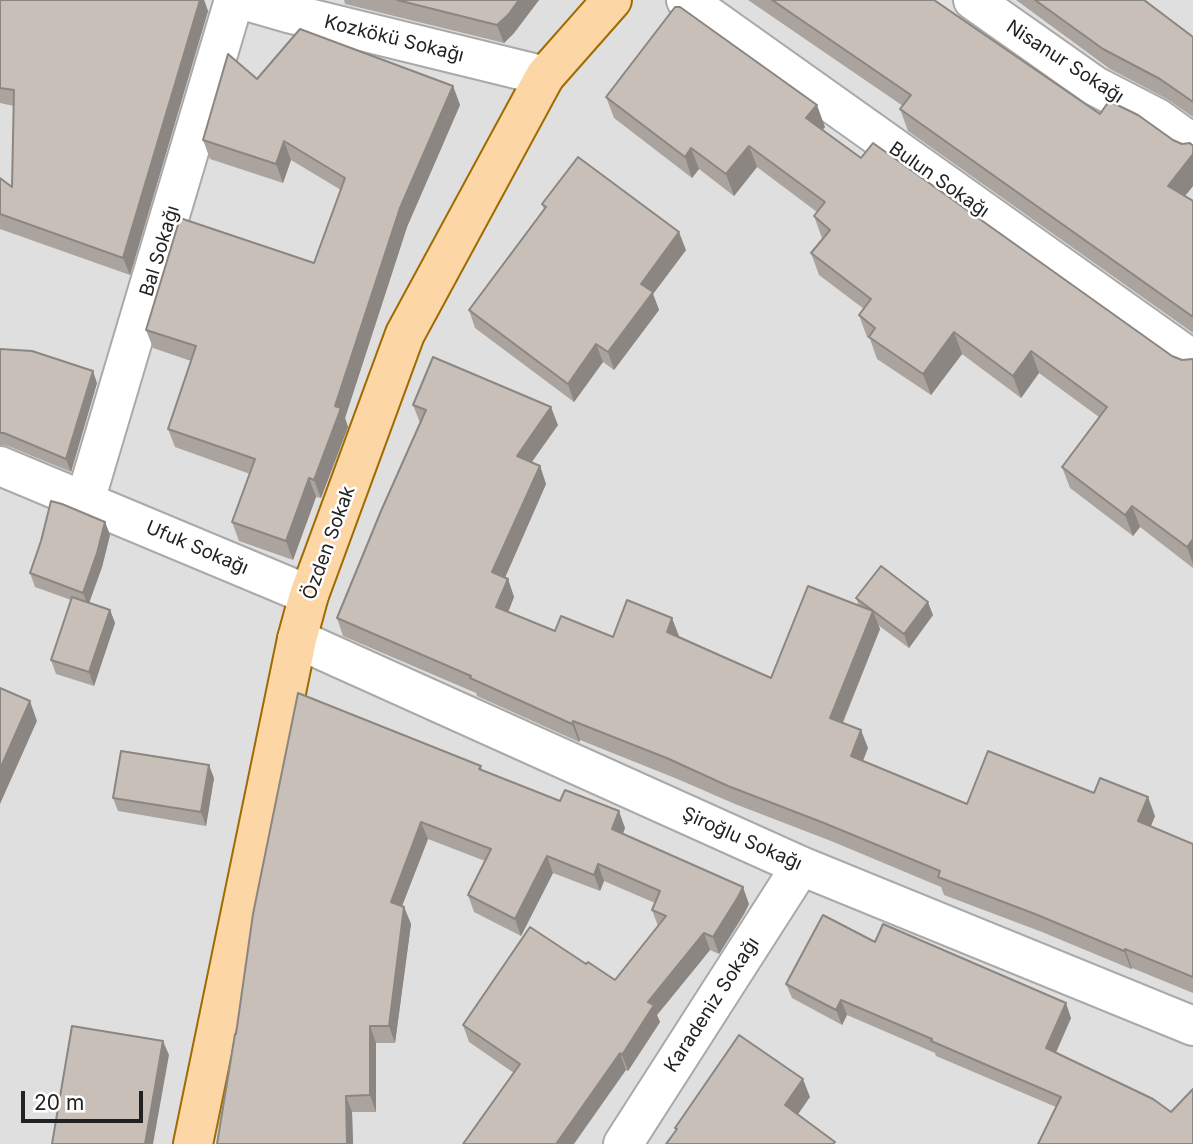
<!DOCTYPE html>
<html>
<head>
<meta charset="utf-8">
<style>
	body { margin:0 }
	#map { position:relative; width:1193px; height:1144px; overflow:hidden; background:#f2efe9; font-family:Inter,sans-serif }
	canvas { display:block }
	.scale { position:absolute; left:21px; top:1091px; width:122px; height:32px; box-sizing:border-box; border:4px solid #222; border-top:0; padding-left:9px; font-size:21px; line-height:24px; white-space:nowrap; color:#222; -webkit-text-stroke:5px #fff; paint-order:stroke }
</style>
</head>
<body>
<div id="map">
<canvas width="1193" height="1144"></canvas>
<div class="scale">20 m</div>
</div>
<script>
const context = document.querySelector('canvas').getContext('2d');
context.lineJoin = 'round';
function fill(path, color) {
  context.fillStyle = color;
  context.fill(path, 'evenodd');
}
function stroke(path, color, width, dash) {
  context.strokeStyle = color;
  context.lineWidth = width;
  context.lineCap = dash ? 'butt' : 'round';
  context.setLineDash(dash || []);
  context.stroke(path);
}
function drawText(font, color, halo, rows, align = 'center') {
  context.font = font + ' Inter,sans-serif';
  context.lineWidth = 5;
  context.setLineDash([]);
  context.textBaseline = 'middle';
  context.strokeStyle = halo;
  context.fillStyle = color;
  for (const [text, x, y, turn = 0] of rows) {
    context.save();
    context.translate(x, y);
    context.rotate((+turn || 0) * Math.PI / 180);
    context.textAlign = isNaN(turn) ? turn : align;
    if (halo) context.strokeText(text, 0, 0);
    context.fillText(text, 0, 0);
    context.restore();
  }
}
const residential = new Path2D(`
	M0 0H1193V1144H0Z`);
const minor = new Path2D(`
	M243 0 288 13 545 76
	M686 0 1193 360
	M973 0 1095 86 1157 118 1193 144
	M0 466 309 595
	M85 501 234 0
	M297 639 801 866 1193 1026
	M623 1144 801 866`);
const major = new Path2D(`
	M193 1144 297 639 309 595 405 334 545 76 612 0`);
const wall = new Path2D(`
	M0 0H204L208 11 130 275 0 229V178L12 187 14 106 0 103Z
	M344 0H539L514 33 504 43 345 4Z
	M748 0H934L1100 114 1182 144 1193 146V186L1185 196 1193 201V333L908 131 900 109 903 106Z
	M1016 0H1144L1193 37V117L1167 99 1110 69Z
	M257 79 453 86 460 105 407 227 345 418 348 427 321 498 316 497 293 560 239 541 232 522 250 474 175 447 168 429 191 361 153 348 146 330 314 263 341 190 291 160 283 183 210 159 203 140Z
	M606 97 825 127 822 130 861 158 1172 356 1182 360 1193 359V568L1140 527 1133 536 1070 488 1062 467 1099 417 1039 373 1021 398 962 354 931 395 877 359 870 339 867 337 859 315 864 309 819 275 811 253 823 239 822 238 814 216 817 212 757 167 734 196 699 169 692 178 614 118Z
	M542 204 686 250 653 294 659 310 614 370 603 362 574 402 475 328 469 310 544 209Z
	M0 349 97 383 71 472 8 446 0 445Z
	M413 405 558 425 532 462 540 466 546 484 505 578 508 579 514 597 508 612 555 631 613 637 679 636 771 678 859 606 856 598 933 615 909 648 878 625 880 629 843 723 868 748 863 761 967 804 1094 793 1155 816 1151 826 1193 844V993L1132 968 1131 969 1042 932 944 895 941 887 831 841 735 804 675 778 580 740 579 742 477 696 476 693 343 636 337 618 420 423Z
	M105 522 110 535 102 567 89 603 110 610 115 623 94 686 56 674 51 660 71 600 35 587 30 573Z
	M481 766 482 770 625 828 623 834 749 904 744 914 719 954 710 950 657 1015 660 1022 628 1071 626 1070 514 1073 469 1042 463 1025 586 964 615 980 658 926 652 910 655 903 604 881 600 891 553 873 521 936 474 912 468 895 485 861 428 839 402 906 404 907 411 924 395 1043H376V1112H352L353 1144H217L236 1034 253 914Z
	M214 778 206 826 118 811 113 798Z
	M875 942 1071 1018 1056 1053 1193 1144 1056 1107 936 1056 935 1053 847 1015 842 1025 792 998 786 984Z`);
const shadedWall = new Path2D(`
	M196 0H204L208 11 130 275 123 258Z
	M519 0H539L514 33 504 43 497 25Z
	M453 86 460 105 407 227 345 418 348 427 321 498 314 480 335 406 400 208Z
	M817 105 825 127 814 140 806 118Z
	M284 141 291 160 283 183 276 164Z
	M749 146 757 167 734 196 726 174Z
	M691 148 699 169 692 178 685 157Z
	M1193 154V186L1176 207 1168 186Z
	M679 232 686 250 653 294 659 310 614 370 608 352 641 284Z
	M954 332 962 354 931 395 923 374Z
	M596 344 603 362 574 402 568 384Z
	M1031 351 1039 373 1021 398 1013 376Z
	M93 371 97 383 71 472 66 459Z
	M551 407 558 425 523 474 517 456Z
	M540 466 546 484 499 591 492 572Z
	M309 478 316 497 293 560 286 541Z
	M1132 506 1140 527 1133 536 1125 515Z
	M105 522 110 535 102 567 88 606 83 593Z
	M1193 539V564L1187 547Z
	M508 579 514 597 503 625 496 607Z
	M928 602 933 615 909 648 904 634Z
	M110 610 115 623 94 686 89 672Z
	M873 611 880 629 837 736 830 718Z
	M672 618 679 636 674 650 667 632Z
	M30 701 37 721 0 804V769Z
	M573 721 580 740 579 742 572 724Z
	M861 730 868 748 857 775 851 756Z
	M209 765 214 778 206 826 201 812Z
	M1148 797 1155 816 1145 840 1138 821Z
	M619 811 625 828 618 846 612 829Z
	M421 822 428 839 397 919 391 902Z
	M547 856 553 873 521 936 515 919Z
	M598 864 604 881 600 891 594 875Z
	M743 887 749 904 744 914 719 954 713 937Z
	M404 907 411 924 395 1043 389 1026Z
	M704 933 710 950 657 1015 660 1022 628 1071 622 1055 648 1002Z
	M1125 949 1132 968 1131 969 1124 951Z
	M841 1000 847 1015 842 1025 836 1010Z
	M1066 1003 1071 1018 1051 1063 1046 1048Z
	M370 1026 376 1043V1112L370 1095Z
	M163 1041 169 1055 153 1144H145Z
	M620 1053 626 1070 574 1144H556Z
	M803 1079 810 1097 792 1123 785 1105Z
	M346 1096 352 1112 353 1144H347Z`);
const building = new Path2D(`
	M0 0H200L123 258 0 214V178L12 187 14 90 0 88Z
	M397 0H519L508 15 497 25Z
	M772 0H934L1100 114 1109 101 1138 115 1173 140 1182 144 1190 143 1193 146V154L1168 186 1193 201V317L900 109 911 95Z
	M1035 0H1144L1193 37V102L1160 79 1103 49Z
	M675 7H680L817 105 806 118 861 158 873 143 1172 356 1182 360 1193 359V539L1187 547 1132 506 1125 515 1062 467 1107 407 1031 351 1013 376 954 332 923 374 869 337 875 328 859 315 871 299 811 253 830 230 814 216 825 202 749 146 726 174 691 148 685 157 606 97Z
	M300 29 453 86 400 208 335 406 341 408 314 480 309 478 286 541 232 522 255 459 168 429 196 346 146 330 180 218 314 263 345 178 284 141 276 164 203 140 228 54 257 79Z
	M578 157 679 232 641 284 653 292 608 352 596 344 568 384 469 310 546 207 542 204Z
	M0 349 32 351 93 371 66 459 4 433H0Z
	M433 357 551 407 517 456 540 466 492 572 508 579 496 607 555 631 561 616 613 637 627 600 672 618 667 632 771 678 808 586 873 611 830 718 861 730 851 756 967 804 988 751 1094 793 1100 778 1148 797 1138 821 1193 844V977L1125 949 1124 951 1035 914 938 877 940 871 824 823 728 786 669 759 573 721 572 724 470 678 471 676 337 618 381 511 426 410 413 405Z
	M51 501 62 504 105 522 97 553 83 593 30 573 41 541Z
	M881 566 928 602 904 634 856 598Z
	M72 597 110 610 89 672 51 660Z
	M0 688 30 701 0 769Z
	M298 693 481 766 479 769 560 801 565 790 619 811 612 829 743 887 738 897 713 937 704 933 648 1002 654 1005 622 1055 620 1053 556 1144H463L520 1064 463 1025 530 927 586 964 588 962 615 980 666 916 652 910 660 891 598 864 594 875 547 856 515 919 468 895 491 849 421 822 391 902 404 907 389 1026H370V1095L346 1096 347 1144H217L235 1034H236L253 914Z
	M121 751 209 765 201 812 113 798Z
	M823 915 875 942 883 924 1066 1003 1046 1048 1153 1099 1171 1112 1193 1089V1144H1038L1061 1097 931 1041 932 1039 841 1000 836 1010 786 984Z
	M72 1026 163 1041 145 1144H52Z
	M739 1035 803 1079 785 1105 835 1142 833 1144H666L677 1129 675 1128Z`);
const streetNames = [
	["Kozkökü Sokağı",394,39,14],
	["Nisanur Sokağı",1065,62,33],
	["Bulun Sokağı",939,180,35],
	["Bal Sokağı",160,251,-73],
	["Özden Sokak",329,543,-70],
	["Ufuk Sokağı",197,548,23],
	["Şiroğlu Sokağı",742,839,24],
	["Karadeniz Sokağı",712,1005,-57]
];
fill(residential, '#e0dfdf');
stroke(minor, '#a9a9a9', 42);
stroke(major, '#a06b00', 42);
stroke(minor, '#fff', 38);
stroke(major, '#fcd6a4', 38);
fill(wall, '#aba49e');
fill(shadedWall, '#8b8681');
fill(building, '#c7bfb8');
stroke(building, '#8b8681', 2);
drawText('19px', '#222', '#fff', streetNames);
</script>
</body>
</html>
